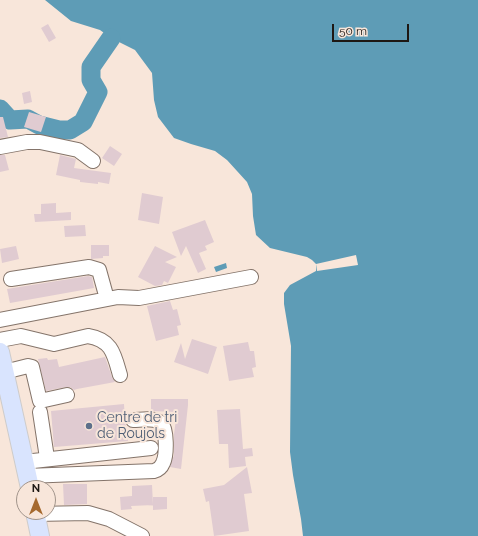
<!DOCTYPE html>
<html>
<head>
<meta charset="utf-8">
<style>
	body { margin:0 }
	#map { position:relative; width:478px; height:536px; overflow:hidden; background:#f8e6da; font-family:Raleway,sans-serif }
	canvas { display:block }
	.north { position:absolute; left:16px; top:480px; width:40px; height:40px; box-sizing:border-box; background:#f8e6da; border:1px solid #a1948b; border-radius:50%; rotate:0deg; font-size:11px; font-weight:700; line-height:16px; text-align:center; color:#1e1814 }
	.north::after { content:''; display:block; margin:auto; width:14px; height:18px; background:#a6692e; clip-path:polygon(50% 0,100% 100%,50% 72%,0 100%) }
	.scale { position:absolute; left:332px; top:24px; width:77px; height:18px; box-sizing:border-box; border:2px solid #1e1814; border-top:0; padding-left:5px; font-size:12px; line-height:14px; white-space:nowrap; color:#1e1814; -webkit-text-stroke:3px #f8e6da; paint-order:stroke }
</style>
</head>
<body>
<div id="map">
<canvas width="478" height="536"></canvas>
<div class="north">N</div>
<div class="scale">50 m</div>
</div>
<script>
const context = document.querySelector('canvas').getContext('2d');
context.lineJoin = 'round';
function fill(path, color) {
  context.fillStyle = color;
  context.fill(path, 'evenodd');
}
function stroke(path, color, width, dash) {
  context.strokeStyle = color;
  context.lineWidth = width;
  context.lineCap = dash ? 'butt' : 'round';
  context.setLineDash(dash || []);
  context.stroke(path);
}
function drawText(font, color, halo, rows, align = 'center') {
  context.font = font + ' Raleway,sans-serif';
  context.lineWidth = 4;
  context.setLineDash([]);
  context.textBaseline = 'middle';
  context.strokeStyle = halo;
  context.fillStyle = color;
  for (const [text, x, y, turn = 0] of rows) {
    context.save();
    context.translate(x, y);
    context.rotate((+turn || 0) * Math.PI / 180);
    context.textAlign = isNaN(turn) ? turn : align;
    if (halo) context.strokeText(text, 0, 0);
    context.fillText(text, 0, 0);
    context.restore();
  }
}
const water = new Path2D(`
	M45 0H478V536H303L301 519 293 475 290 452 291 346 284 304V293L290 285 316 271V264L312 260 307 257 270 248 256 235 253 216 252 194 247 182 227 160 215 151 191 144 174 138 158 117 154 100 152 73 135 50 111 38 100 30 71 21Z
	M226 263 227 268 216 272 214 267Z`);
const pier = new Path2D(`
	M356 255 358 265 317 271 316 264Z`);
const river = new Path2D(`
	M0 109 10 120 28 119 39 125 59 130H70L83 122 98 92 91 80V67L111 38`);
const building = new Path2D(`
	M48 24 56 38 49 42 41 28Z
	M30 91 32 102 24 104 22 93Z
	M29 112 46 117 41 132 24 127Z
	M0 117H3L8 137 0 138Z
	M110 146 122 154 114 166 102 158Z
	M0 155H5L9 170 0 172Z
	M60 155 76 159 74 168 111 173 109 184 98 182V184L80 182V180L56 175Z
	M142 193 163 197 159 224 138 220Z
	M56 203V213L71 212V220L35 222 34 214H41V204Z
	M205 220 214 242 205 246 207 250 199 253 206 269 198 273 186 246 181 256 172 232Z
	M85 225 86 236 65 237 64 226Z
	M91 245H109V256H103V258L91 259Z
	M16 246 19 259 2 263 0 249Z
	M155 246 177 257 165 262 176 267 168 283 164 281 162 285 155 286 138 277Z
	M88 276 92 277 94 288 10 303 7 289Z
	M170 301 173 310 177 309 181 325 177 326 179 335 156 341 147 306Z
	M192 339 217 347 208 374 174 362 181 343 185 359Z
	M248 342 250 351H254L256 367 252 368 254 377 229 381 223 346Z
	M105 357 112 377 115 382 77 389 74 390 70 387H66L46 391 38 359 47 358 48 360 57 359 59 367Z
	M151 399H188V405L181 469 170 467 174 455V434L177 412 151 411Z
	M124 404 125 421 128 441 54 447 51 411Z
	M240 409 243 449 252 448 253 456 245 457 246 466 229 468 228 444H219L217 410Z
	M247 467 252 493 244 494 249 531 214 536 209 501 206 502 203 489 224 485Z
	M63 484H87V504L64 505Z
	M152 485 153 505 131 506 132 509 121 510 120 497 132 496V486Z
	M153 497H167V509L153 510Z`);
const minor = new Path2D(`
	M0 147 27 142H40L78 150 93 161
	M11 279 89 267 99 270 107 299
	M0 320 118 297 139 298 251 277
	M0 340 21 336 54 344 88 336C112 340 114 354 120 375
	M4 372 28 366 32 367 40 401 67 395
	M40 412 47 458
	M24 462 151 448
	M27 476 154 471C158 470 161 468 163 463 167 455 167 429 161 423 153 417 141 420 133 420
	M35 514 88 513 109 519 142 536`);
const major = new Path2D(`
	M0 352 30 488
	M35 512 40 536`);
const markers = [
	[89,426,4,"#5c6f8a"]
];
const serviceNames = [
	["Centre de tri",97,418],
	["de Roujols",97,434]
];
fill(water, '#5e9cb6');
fill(pier, '#f8e6da');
stroke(river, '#5e9cb6', 19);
fill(building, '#e0cbd1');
stroke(minor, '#84746a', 16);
stroke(major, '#cecccb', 20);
stroke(minor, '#fff', 14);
stroke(major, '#d9e4fe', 18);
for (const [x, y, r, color] of markers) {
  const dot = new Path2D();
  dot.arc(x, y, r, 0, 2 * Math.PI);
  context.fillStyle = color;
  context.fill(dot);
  stroke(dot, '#f8e6da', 1.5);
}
drawText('14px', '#4e5e75', '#f8e6da', serviceNames, 'left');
</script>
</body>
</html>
